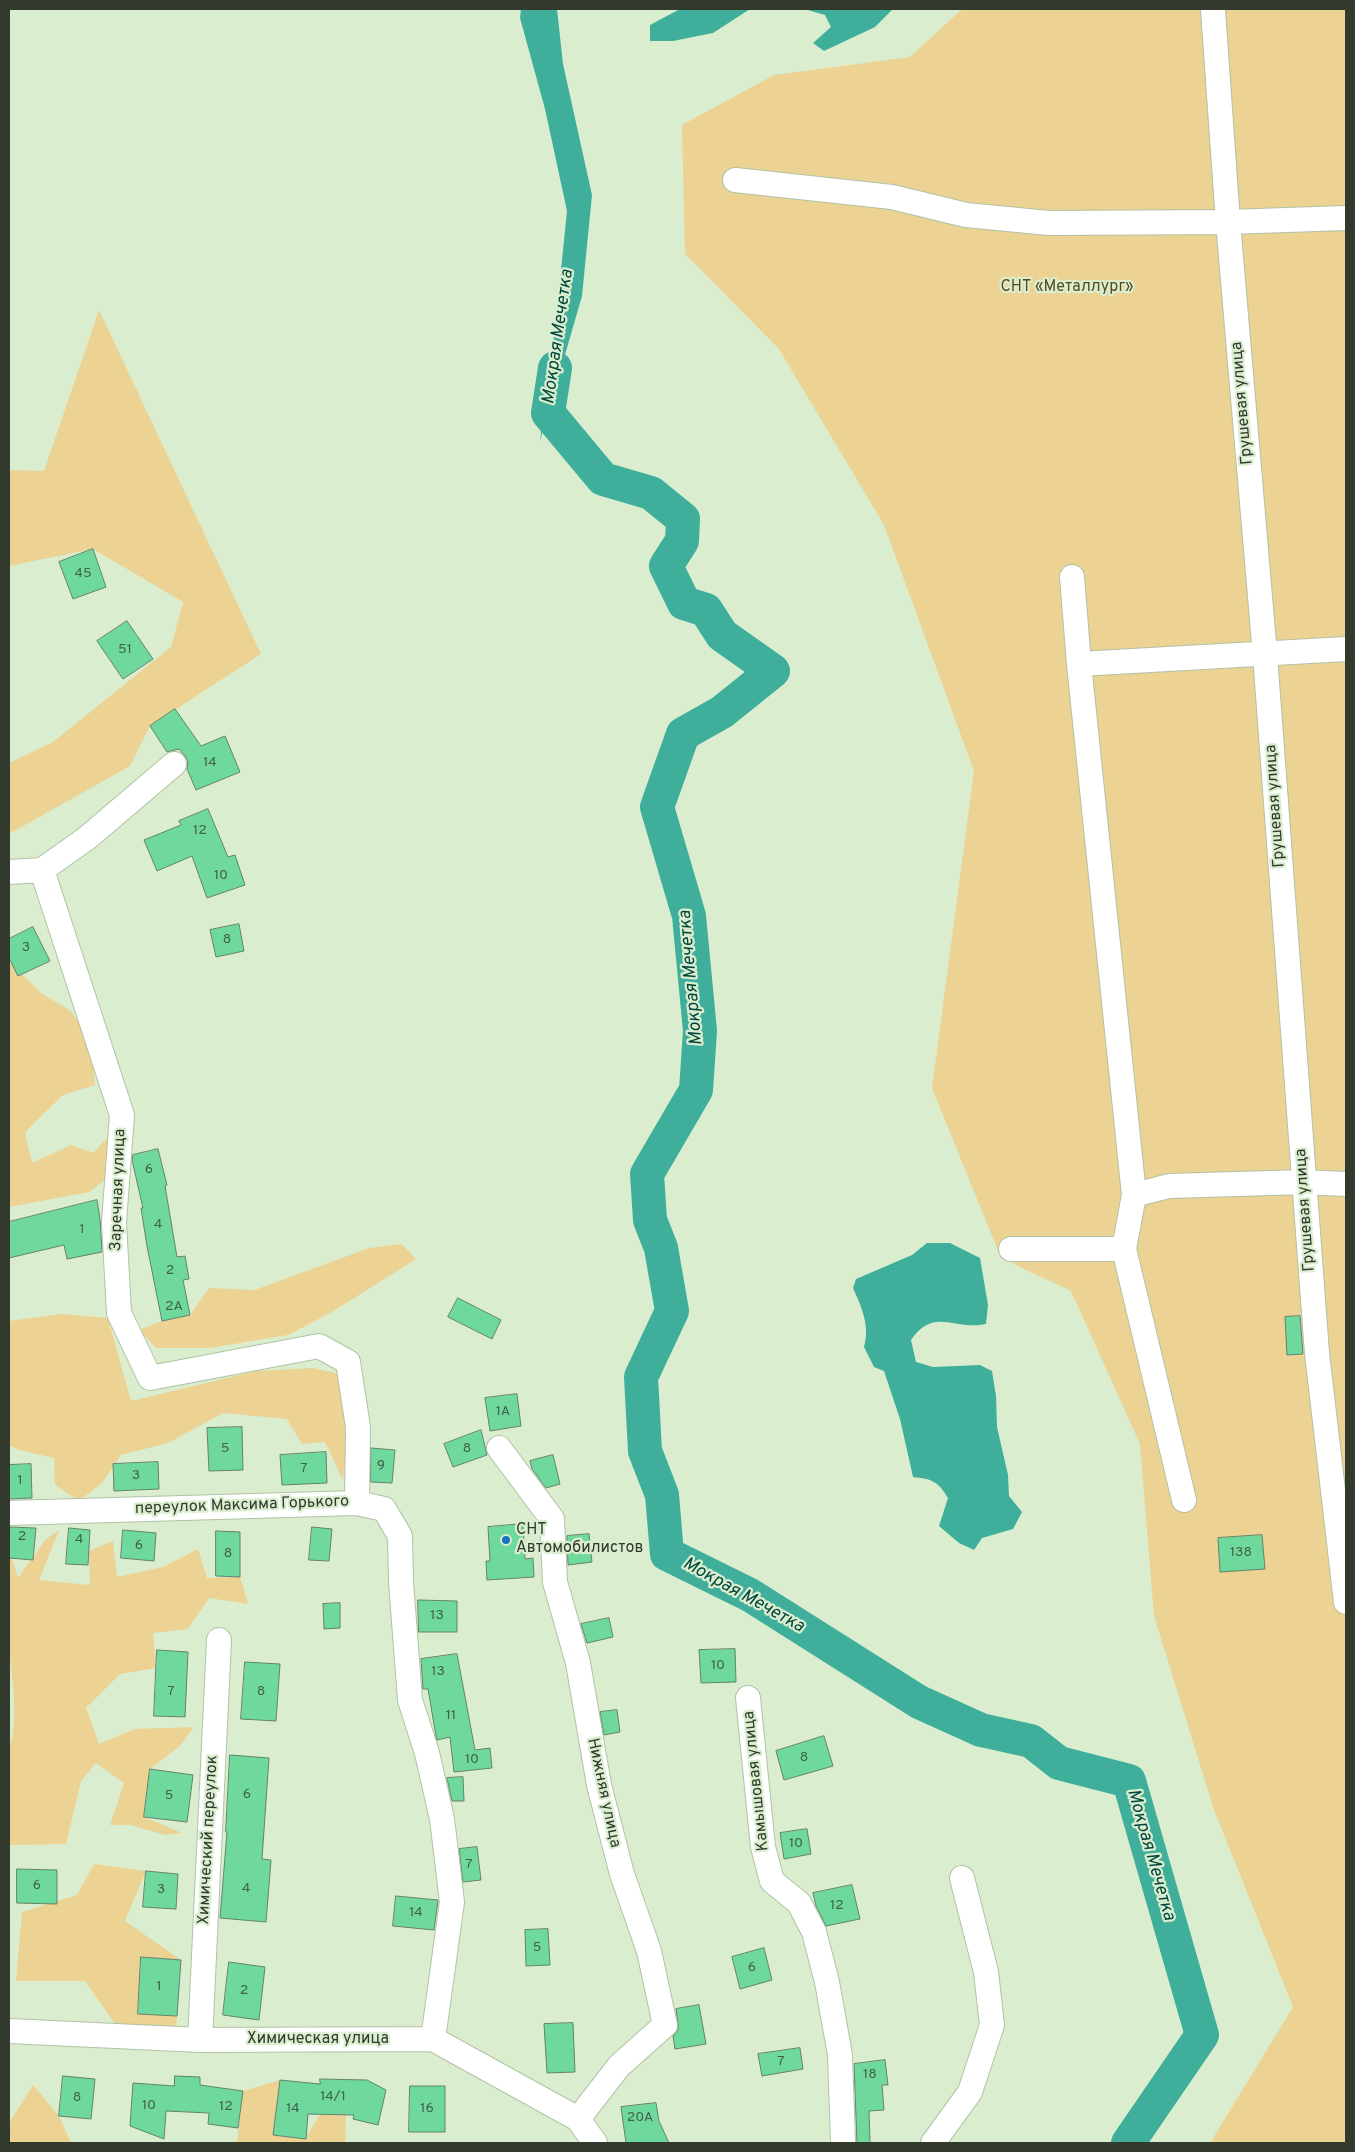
<!DOCTYPE html>
<html>
<head>
<meta charset="utf-8">
<style>
	body { margin:0 }
	#map { position:relative; width:1355px; height:2152px; overflow:hidden; background:#daeecf; font-family:Overpass,sans-serif }
	canvas { display:block }
	.frame { position:absolute; inset:0; border:10px solid #323a2e; pointer-events:none }
</style>
</head>
<body>
<div id="map">
<canvas width="1355" height="2152"></canvas>
<div class="frame"></div>
</div>
<script>
const context = document.querySelector('canvas').getContext('2d');
context.lineJoin = 'round';
function fill(path, color) {
  context.fillStyle = color;
  context.fill(path, 'evenodd');
}
function stroke(path, color, width, dash) {
  context.strokeStyle = color;
  context.lineWidth = width;
  context.lineCap = dash ? 'butt' : 'round';
  context.setLineDash(dash || []);
  context.stroke(path);
}
function drawText(font, color, halo, rows, align = 'center') {
  context.font = font + ' Overpass,sans-serif';
  context.lineWidth = 4.5;
  context.setLineDash([]);
  context.textBaseline = 'middle';
  context.strokeStyle = halo;
  context.fillStyle = color;
  for (const [text, x, y, turn = 0] of rows) {
    context.save();
    context.translate(x, y);
    context.rotate((+turn || 0) * Math.PI / 180);
    context.textAlign = isNaN(turn) ? turn : align;
    if (halo) context.strokeText(text, 0, 0);
    context.fillText(text, 0, 0);
    context.restore();
  }
}
const green = new Path2D(`
	M962 9H1346V2143H1210L1293 2007 1214 1810 1154 1616 1140 1444 1071 1291 1001 1258 932 1088 974 771 884 525 779 349 685 254 682 125 774 75 910 57Z
	M99 310 261 654 150 726 130 766 9 834V763L53 742 171 647 183 602 93 549 9 566V470L44 471Z
	M9 961 41 993 71 1011 91 1044 95 1085 63 1095 25 1132 32 1163 71 1145 93 1153 109 1136 118 1170 89 1192 9 1207Z
	M402 1244 416 1259 332 1312 288 1335 210 1348H156L139 1330 162 1321 190 1315 209 1288 255 1290 369 1248Z
	M62 1314 108 1318 131 1401 256 1371 313 1368 339 1374 348 1427 343 1480 325 1442 302 1444 287 1419 223 1413 168 1443 121 1455 102 1483 79 1501 55 1485 54 1458 19 1450 9 1445V1321Z
	M59 1530 39 1580 90 1585 89 1551 113 1541 117 1577 163 1567 198 1549 207 1578 240 1577 248 1604 209 1598 188 1629 153 1633 156 1668 120 1674 86 1708 99 1744 135 1729 194 1727 180 1746 150 1769 144 1817 182 1833 165 1835 131 1825H110L124 1783 96 1763 81 1781 66 1844 9 1845V1748C20 1718 11 1677 9 1645 6 1614 9 1581 9 1549L18 1578 45 1540Z
	M94 1864 146 1871 125 1921 181 1960 141 1957 138 2013 177 2016 176 2030 115 2024 85 1981H16L22 1912 77 1895Z
	M280 2080 274 2135 305 2139 320 2114 346 2115 345 2143H237L243 2091Z
	M33 2085 59 2116 71 2143H9V2123Z`);
const water = new Path2D(`
	M521 9H557L563 64 592 195 582 296 540 441 555 328 567 211 545 109 520 18Z
	M680 9H750L713 33 673 41H650V25Z
	M804 9H893L875 27 824 51 813 43 831 27 825 15Z
	M927 1243H950L980 1258 988 1305 986 1324C954 1331 934 1306 911 1340L916 1362 933 1367 980 1365 992 1371 996 1396 997 1427 1008 1475 1009 1496 1022 1512 1013 1529 982 1538 974 1550 959 1543 939 1526 948 1498C938 1481 932 1479 913 1477L900 1419 884 1371 874 1367 864 1347C870 1326 862 1308 853 1288L856 1279 912 1255Z`);
const river = new Path2D(`
	M555 368 548 413 603 479 651 493 683 519 682 541 666 566 684 603 706 610 722 635 773 671 722 712 683 734 657 807 689 916 700 1031 696 1090 647 1174 650 1220 661 1248 672 1311 641 1377 645 1451 662 1495 667 1554 750 1595 919 1702 981 1730 1031 1741 1059 1763 1129 1781 1202 2035 1128 2143`);
const building = new Path2D(`
	M93 549 106 587 73 599 59 562Z
	M127 621 153 659 123 679 97 641Z
	M175 709 201 746 225 736 240 772 196 790 187 769 188 762 185 756 179 749 167 752 150 726Z
	M208 809 228 857 235 855 245 885 207 898 192 856 157 871 144 840 181 825 179 821Z
	M239 924 244 951 216 957 210 930Z
	M33 927 50 961 18 976 9 958V939Z
	M158 1149 167 1185 165 1186 177 1257 185 1256 189 1279 183 1280 190 1315 162 1321 147 1246 141 1208H143L132 1160 133 1155Z
	M97 1200 100 1219 102 1252 67 1259 64 1245 9 1258V1222Z
	M458 1298 501 1320 492 1339 448 1317Z
	M1300 1316 1303 1354 1287 1355 1285 1317Z
	M517 1394 521 1426 490 1431 485 1398Z
	M242 1427 243 1470 209 1471 207 1428Z
	M481 1430 487 1455 453 1467 444 1444Z
	M371 1448 395 1450 392 1483 371 1482Z
	M326 1452 327 1483 282 1485 280 1455Z
	M553 1455 560 1484 546 1488 532 1469 530 1461Z
	M158 1462 159 1489 114 1491 113 1464Z
	M31 1464 32 1498 9 1499V1465Z
	M523 1524 525 1559 533 1558 534 1577 487 1580 486 1561H490L488 1527Z
	M10 1527 36 1528 33 1560 9 1558Z
	M312 1527 332 1529 329 1561 309 1560Z
	M69 1528 90 1530 88 1565 66 1564Z
	M123 1530 156 1533 154 1561 121 1558Z
	M216 1531 240 1532V1577L216 1576Z
	M589 1534 592 1562 568 1565 567 1536Z
	M1262 1535 1265 1569 1220 1572 1218 1538Z
	M418 1600 457 1601V1632H419Z
	M340 1603V1628L324 1629 323 1604Z
	M609 1618 613 1637 587 1643 581 1624Z
	M735 1649 736 1682 701 1683 699 1650Z
	M157 1650 188 1652 185 1717 154 1716Z
	M457 1654 475 1750 490 1748 492 1768 454 1772 450 1737 437 1740 436 1736 428 1689H423L421 1659Z
	M245 1662 280 1664 276 1721 241 1719Z
	M617 1710 620 1732 604 1735 600 1712Z
	M824 1736 833 1766 784 1780 776 1751Z
	M230 1755 269 1758 262 1859 271 1860 266 1922 220 1918 227 1832H226Z
	M150 1769 193 1775 187 1822 144 1817Z
	M463 1777 464 1801H452L447 1778Z
	M807 1829 811 1854 784 1859 780 1833Z
	M477 1847 481 1880 463 1882 459 1849Z
	M17 1869 57 1870V1904L17 1903Z
	M146 1871 178 1874 176 1909 143 1907Z
	M852 1885 860 1919 826 1926 816 1906 813 1893Z
	M396 1896 438 1900 434 1930 393 1926Z
	M548 1929 550 1965 526 1966 525 1930Z
	M764 1948 772 1980 740 1989 732 1957Z
	M141 1957 181 1960 177 2016 138 2014Z
	M229 1962 265 1967 259 2020 223 2015Z
	M699 2005 706 2044 675 2049 673 2036 678 2030V2023L676 2009Z
	M573 2023 575 2072 547 2073 544 2024Z
	M800 2048 803 2069 762 2076 758 2054Z
	M885 2060 888 2085H882L884 2110 869 2111 870 2143H857L854 2064Z
	M63 2076 95 2079 91 2119 59 2116Z
	M175 2076 200 2077V2085L243 2091 238 2128 208 2124 209 2113 166 2111 164 2139 130 2126 133 2083 174 2086Z
	M320 2079 367 2080 386 2090 378 2125 353 2119 354 2115 308 2114 306 2139 273 2135 280 2080 320 2084Z
	M410 2086H445V2132H409Z
	M656 2103 659 2121 669 2143H626L621 2107Z`);
const minor = new Path2D(`
	M1213 10 1228 222 1265 655 1317 1353 1346 1602
	M735 180 892 197 966 215 1049 223 1228 222 1346 218
	M1072 577 1079 664 1134 1195 1124 1249 1184 1500
	M1079 664 1346 649
	M42 870 122 1115 114 1222 119 1313 150 1378 319 1346 348 1362 358 1427 357 1503
	M9 872 42 870 87 838 174 764
	M1134 1195 1169 1186 1304 1182 1346 1184
	M1011 1249H1124
	M499 1448 552 1519 555 1582 578 1663 599 1785 622 1874 649 1951 665 2025 619 2066 578 2119
	M9 1513 357 1503 384 1509 400 1536 401 1582 410 1700 427 1753 442 1819 452 1902 433 2039
	M748 1698 763 1847 772 1881 799 1903 814 1932 827 1982 840 2055 843 2143
	M9 2031 200 2040 433 2039 578 2119 595 2143
	M200 2040 219 1640
	M933 2143 970 2092 992 2025 986 1972 962 1878`);
const markers = [
	[506,1540,5,"#1975c2"]
];
const numberNames = [
	["45",83,574],
	["51",125,650],
	["14",210,763],
	["12",200,831],
	["10",221,876],
	["8",227,940],
	["3",26,948],
	["6",149,1170],
	["4",158,1225],
	["1",82,1230],
	["2",170,1271],
	["2А",174,1307],
	["1А",503,1412],
	["5",225,1449],
	["8",467,1449],
	["9",381,1466],
	["7",304,1469],
	["3",136,1476],
	["1",20,1481],
	["2",22,1537],
	["4",79,1540],
	["6",139,1546],
	["138",1241,1553],
	["8",228,1554],
	["13",437,1616],
	["10",718,1666],
	["13",438,1672],
	["7",171,1692],
	["8",261,1692],
	["11",451,1716],
	["8",804,1758],
	["10",472,1760],
	["6",247,1795],
	["5",169,1796],
	["10",796,1844],
	["7",469,1865],
	["6",37,1886],
	["4",246,1889],
	["3",161,1890],
	["12",837,1906],
	["14",416,1913],
	["5",537,1948],
	["6",752,1968],
	["1",159,1987],
	["2",244,1991],
	["7",781,2062],
	["18",870,2075],
	["14/1",333,2097],
	["8",77,2098],
	["10",149,2106],
	["12",226,2107],
	["14",293,2109],
	["16",427,2109],
	["20А",640,2118]
];
const parkNames = [
	["СНТ «Металлург»",1067,288]
];
const streetNames = [
	["Грушевая улица",1243,403,-95],
	["Грушевая улица",1276,806,-94],
	["Заречная улица",119,1190,-88],
	["Грушевая улица",1306,1210,-94],
	["переулок Максима Горького",242,1506,-2],
	["Камышовая улица",757,1781,-96],
	["Нижняя улица",603,1793,78],
	["Химический переулок",209,1840,-87],
	["Химическая улица",318,2040]
];
const poiNames = [
	["СНТ",516,1531],
	["Автомобилистов",516,1549]
];
const waterNames = [
	["Мокрая Мечетка",559,337,-82],
	["Мокрая Мечетка",692,978,-95],
	["Мокрая Мечетка",743,1596,29],
	["Мокрая Мечетка",1150,1855,74]
];
fill(green, '#ecd293');
fill(water, '#3faf9c');
stroke(river, '#3faf9c', 34);
fill(building, '#6fd89d');
stroke(building, '#63826e', 1);
stroke(minor, '#b0c3a5', 26);
stroke(minor, '#fff', 24);
for (const [x, y, r, color] of markers) {
  const dot = new Path2D();
  dot.arc(x, y, r, 0, 2 * Math.PI);
  context.fillStyle = color;
  context.fill(dot);
  stroke(dot, '#daeecf', 2);
}
drawText('14px', '#41624a', null, numberNames);
drawText('16px', '#59491e', '#daeecf', parkNames);
drawText('16px', '#323a2e', '#daeecf', streetNames);
drawText('16px', '#323a2e', '#daeecf', poiNames, 'left');
drawText('italic 18px', '#01473e', '#daeecf', waterNames);
</script>
</body>
</html>
